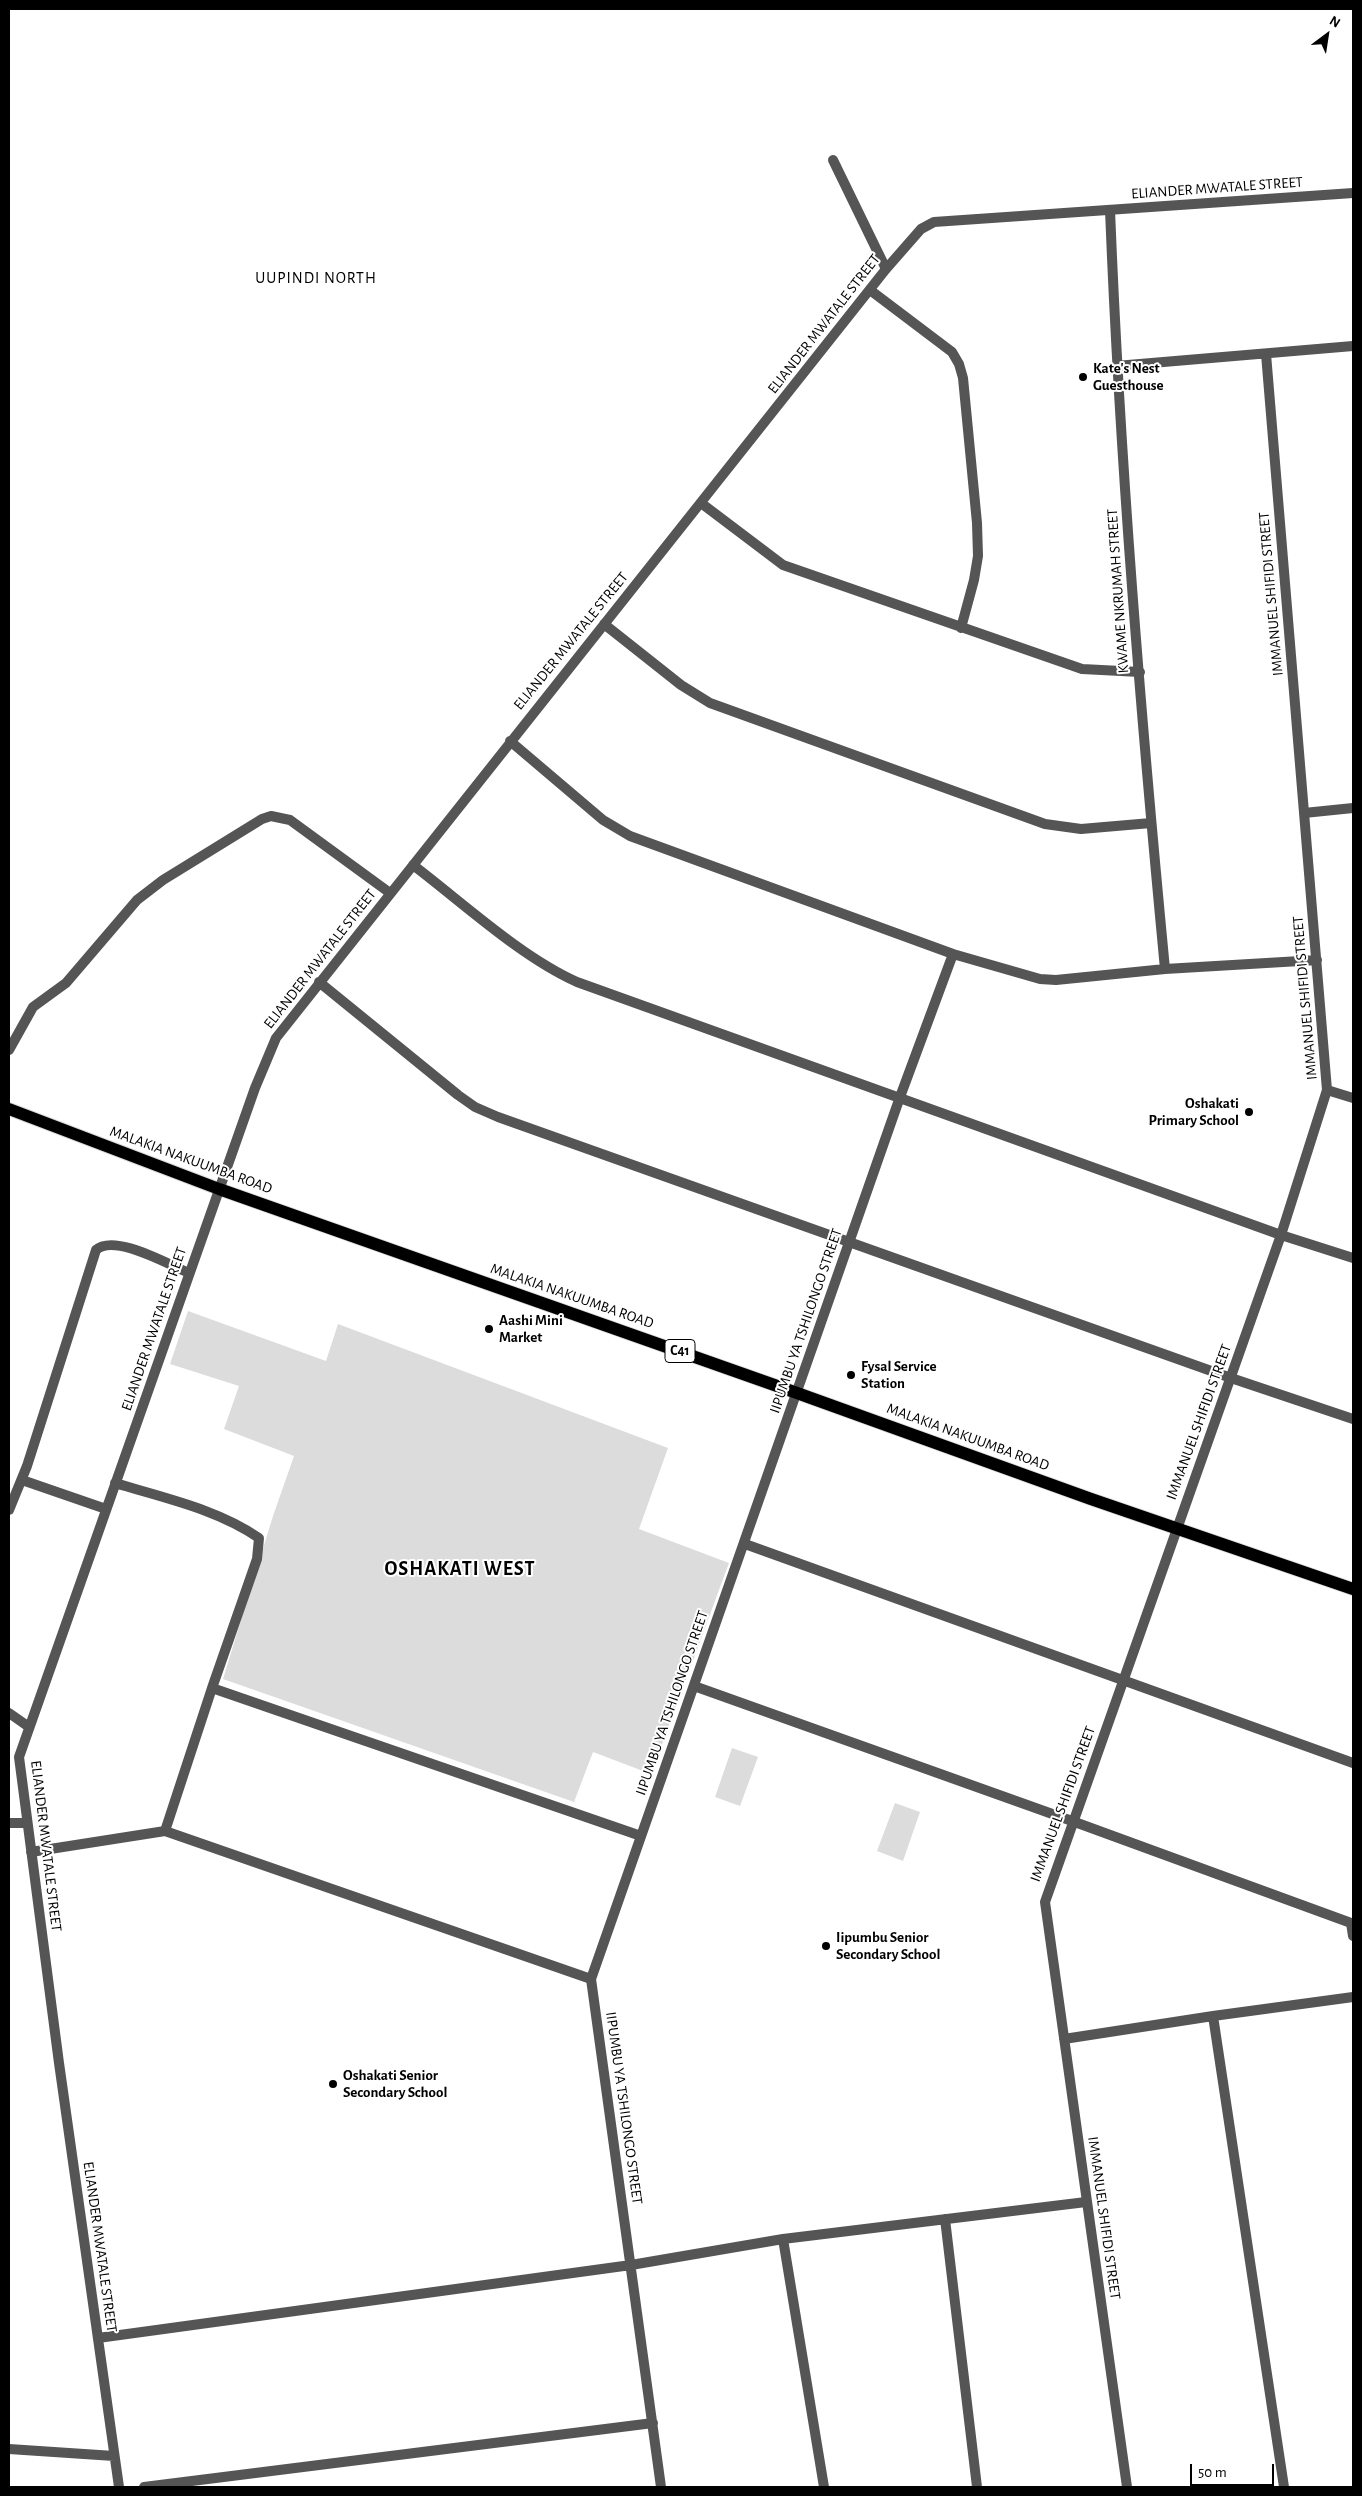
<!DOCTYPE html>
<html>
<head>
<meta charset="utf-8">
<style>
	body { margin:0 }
	#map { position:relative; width:1362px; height:2496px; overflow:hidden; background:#fff; font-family:"Alegreya Sans",sans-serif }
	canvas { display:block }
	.frame { position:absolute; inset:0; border:10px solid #000; pointer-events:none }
	.north { position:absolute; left:1302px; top:10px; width:50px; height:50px; -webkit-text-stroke:4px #fff; paint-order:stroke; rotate:31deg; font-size:14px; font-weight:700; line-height:20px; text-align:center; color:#000 }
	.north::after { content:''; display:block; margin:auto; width:18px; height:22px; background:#000; clip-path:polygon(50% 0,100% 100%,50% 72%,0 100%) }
	.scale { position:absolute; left:1190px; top:2464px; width:84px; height:22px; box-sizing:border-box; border:2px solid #000; border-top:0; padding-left:6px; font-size:15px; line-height:18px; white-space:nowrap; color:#000; -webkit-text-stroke:4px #fff; paint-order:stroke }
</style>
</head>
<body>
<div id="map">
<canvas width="1362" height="2496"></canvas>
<div class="frame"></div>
<div class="north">N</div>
<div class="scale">50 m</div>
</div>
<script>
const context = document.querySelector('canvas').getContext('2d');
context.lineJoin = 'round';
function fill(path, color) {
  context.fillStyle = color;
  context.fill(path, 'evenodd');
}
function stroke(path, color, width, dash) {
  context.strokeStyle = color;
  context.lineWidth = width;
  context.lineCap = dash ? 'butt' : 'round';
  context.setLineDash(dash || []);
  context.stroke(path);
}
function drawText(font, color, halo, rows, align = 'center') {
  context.font = font + ' "Alegreya Sans",sans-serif';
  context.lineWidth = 4;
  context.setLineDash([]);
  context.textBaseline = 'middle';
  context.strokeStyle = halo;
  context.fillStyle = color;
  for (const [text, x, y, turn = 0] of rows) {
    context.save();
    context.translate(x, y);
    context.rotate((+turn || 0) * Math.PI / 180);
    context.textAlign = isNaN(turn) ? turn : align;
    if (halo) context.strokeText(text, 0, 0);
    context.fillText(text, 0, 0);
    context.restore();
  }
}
const green = new Path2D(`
	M188 1311 326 1361 338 1324 668 1448 639 1529 729 1563 651 1774 593 1752 574 1802 223 1679 273 1516 294 1456 224 1429 239 1386 170 1364Z
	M732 1748 758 1757 740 1806 715 1797Z
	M895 1803 920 1812 903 1861 877 1851Z`);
const minor = new Path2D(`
	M833 160 886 269
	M1110 210C1120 464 1141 717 1165 969
	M870 290 952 352 959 364 963 378 977 523 978 556 974 580 961 628
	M1116 366 1353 346
	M701 503 783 565 1082 669 1140 672
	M604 624 681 685 710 703 1045 824 1081 829 1151 823
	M510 741 603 820 630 836 953 954 1040 979 1056 980 1165 969 1317 960
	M1304 813 1353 808
	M413 865C463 903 521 957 577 982L1281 1235 1353 1258
	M319 982 458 1095 475 1107 498 1117 1231 1378 1353 1419
	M9 1050 33 1007 66 983 137 900 163 880 262 819 271 816 290 820 390 893
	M1327 1090 1353 1098
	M22 1480 106 1509
	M115 1483C164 1498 217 1509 259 1538L257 1559 212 1688
	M9 1510 27 1466 96 1250C114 1233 169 1265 189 1273
	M745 1544 1353 1763
	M694 1686 1072 1821 1351 1923 1353 1936
	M9 1713 29 1727
	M9 1823H27
	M165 1831 212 1688 641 1836
	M31 1852 165 1831 591 1979
	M1213 2016 1284 2487
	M1064 2039 1213 2016 1353 1997
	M945 2219 977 2487
	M783 2239 824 2487
	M98 2338 631 2265 783 2239 1086 2202
	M9 2449 114 2456
	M119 2487 59 2063 19 1757 255 1088 276 1038 886 269 921 229 934 222 1353 193
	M144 2487 653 2423
	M661 2487 591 1979 900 1097 953 954
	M1127 2487 1045 1902 1281 1235 1327 1090 1266 354`);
const primary = new Path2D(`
	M9 1109 219 1189 797 1393 1091 1499 1353 1589`);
const markers = [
	[1083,377,5,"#000"],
	[1249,1112,5,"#000"],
	[489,1329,5,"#000"],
	[851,1375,5,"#000"],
	[826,1946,5,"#000"],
	[333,2084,5,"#000"]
];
const shields = [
	[680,1351,30]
];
const shieldNames = [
	["C41",680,1351]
];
const streetNames = [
	["ELIANDER MWATALE STREET",1217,188,-4],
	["ELIANDER MWATALE STREET",824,324,-52],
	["KWAME NKRUMAH STREET",1118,591,-94],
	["IMMANUEL SHIFIDI STREET",1271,594,-95],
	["ELIANDER MWATALE STREET",571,641,-51],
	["ELIANDER MWATALE STREET",320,959,-52],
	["IMMANUEL SHIFIDI STREET",1305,998,-95],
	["MALAKIA NAKUUMBA ROAD",191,1160,20],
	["MALAKIA NAKUUMBA ROAD",572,1296,19],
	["IIPUMBU YA TSHILONGO STREET",806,1321,-71],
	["ELIANDER MWATALE STREET",154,1329,-71],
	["IMMANUEL SHIFIDI STREET",1199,1422,-70],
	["MALAKIA NAKUUMBA ROAD",968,1437,20],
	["IIPUMBU YA TSHILONGO STREET",672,1703,-71],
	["IMMANUEL SHIFIDI STREET",1063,1804,-70],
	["ELIANDER MWATALE STREET",46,1846,83],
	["IIPUMBU YA TSHILONGO STREET",624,2108,82],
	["IMMANUEL SHIFIDI STREET",1104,2218,82],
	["ELIANDER MWATALE STREET",100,2247,82]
];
const poiNames = [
	["Kate's Nest",1093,368],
	["Guesthouse",1093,385],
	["Oshakati",1239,1103,"right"],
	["Primary School",1239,1120,"right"],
	["Aashi Mini",499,1320],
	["Market",499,1337],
	["Fysal Service",861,1366],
	["Station",861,1383],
	["Iipumbu Senior",836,1937],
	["Secondary School",836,1954],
	["Oshakati Senior",343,2075],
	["Secondary School",343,2092]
];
const neighbourhoodNames = [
	["UUPINDI NORTH",316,278]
];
const districtNames = [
	["OSHAKATI WEST",460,1569]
];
fill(green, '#dcdcdc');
stroke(primary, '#dbdbdb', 14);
stroke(minor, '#555', 10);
stroke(primary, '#000', 12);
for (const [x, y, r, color] of markers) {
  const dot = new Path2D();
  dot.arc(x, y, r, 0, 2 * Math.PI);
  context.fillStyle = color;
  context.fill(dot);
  stroke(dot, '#fff', 2);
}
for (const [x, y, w] of shields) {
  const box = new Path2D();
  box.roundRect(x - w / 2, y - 11.5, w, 23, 4);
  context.fillStyle = '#fff';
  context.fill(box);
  stroke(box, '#000', 1);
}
drawText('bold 14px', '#000', null, shieldNames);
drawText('15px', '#000', '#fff', streetNames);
drawText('bold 15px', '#000', '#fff', poiNames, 'left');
context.letterSpacing = '1px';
drawText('16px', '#000', '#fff', neighbourhoodNames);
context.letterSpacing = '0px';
context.letterSpacing = '1px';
drawText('bold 20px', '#000', '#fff', districtNames);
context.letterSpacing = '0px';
</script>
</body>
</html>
